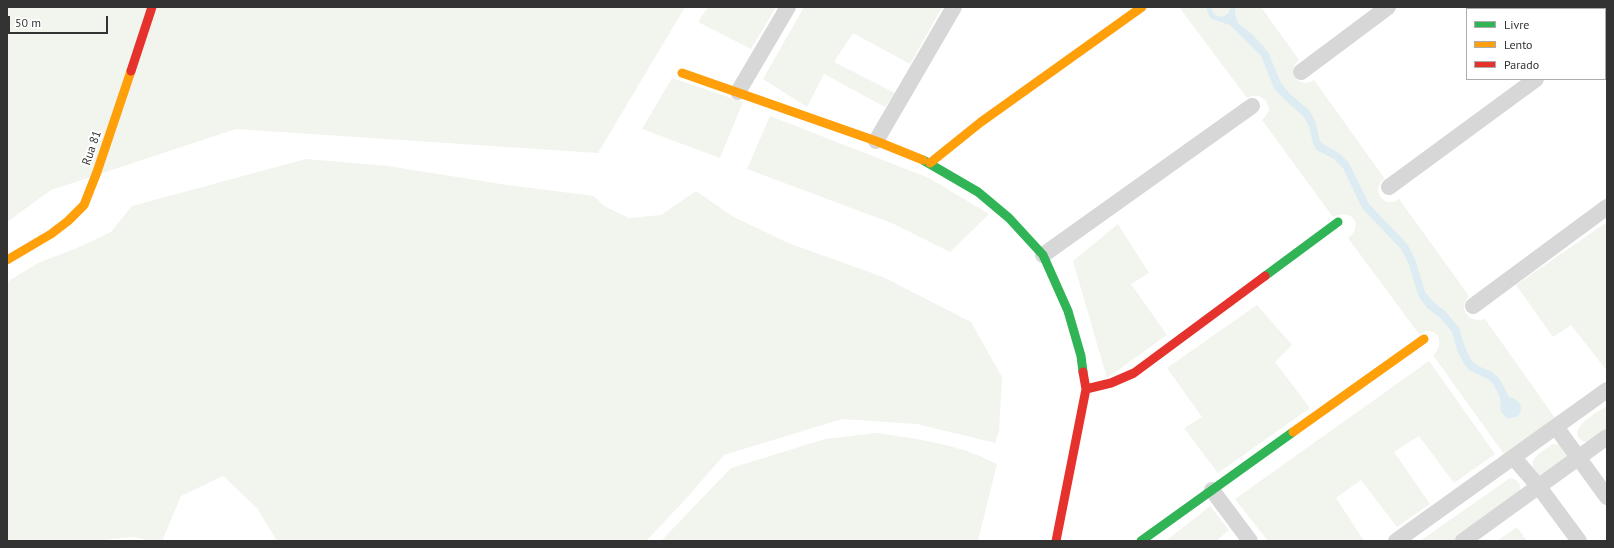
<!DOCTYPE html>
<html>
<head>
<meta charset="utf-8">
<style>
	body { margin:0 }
	#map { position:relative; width:1614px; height:548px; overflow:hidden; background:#fff; font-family:"PT Sans",sans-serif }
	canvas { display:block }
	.frame { position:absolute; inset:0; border:8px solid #333; pointer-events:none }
	.legend { position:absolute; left:1466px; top:8px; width:140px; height:72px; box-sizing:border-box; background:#fff; border:1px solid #adadad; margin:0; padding:5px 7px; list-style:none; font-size:12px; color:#333 }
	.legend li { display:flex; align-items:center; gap:8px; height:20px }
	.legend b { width:20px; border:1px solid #adadad }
	.scale { position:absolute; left:8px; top:16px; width:100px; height:18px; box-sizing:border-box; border:2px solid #333; border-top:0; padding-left:5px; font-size:12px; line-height:14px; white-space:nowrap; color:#333; -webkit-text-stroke:3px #fff; paint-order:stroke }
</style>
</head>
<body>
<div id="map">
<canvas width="1614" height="548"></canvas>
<div class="frame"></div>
<ul class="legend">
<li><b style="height:5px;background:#30b455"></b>Livre</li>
<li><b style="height:5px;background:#ff9f0a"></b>Lento</li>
<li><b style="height:5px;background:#e5322d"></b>Parado</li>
</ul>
<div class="scale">50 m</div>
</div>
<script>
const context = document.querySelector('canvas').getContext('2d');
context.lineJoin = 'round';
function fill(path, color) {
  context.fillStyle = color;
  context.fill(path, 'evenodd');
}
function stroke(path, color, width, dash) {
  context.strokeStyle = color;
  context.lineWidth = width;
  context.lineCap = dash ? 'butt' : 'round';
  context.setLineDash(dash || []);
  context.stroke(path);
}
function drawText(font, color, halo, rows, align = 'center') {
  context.font = font + ' "PT Sans",sans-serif';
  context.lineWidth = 4;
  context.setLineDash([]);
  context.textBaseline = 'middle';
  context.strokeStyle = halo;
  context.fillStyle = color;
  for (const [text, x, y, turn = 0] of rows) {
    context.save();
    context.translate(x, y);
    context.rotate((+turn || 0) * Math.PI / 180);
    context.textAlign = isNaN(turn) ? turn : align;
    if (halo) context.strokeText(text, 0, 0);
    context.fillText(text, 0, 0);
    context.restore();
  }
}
const green = new Path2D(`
	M7 7H685L598 153 236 129 51 190 7 222Z
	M708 7H776L751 49 698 22Z
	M804 7H942L910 64 853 33 834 62 895 93 885 107 824 74 807 107 763 79Z
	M1179 7H1261L1299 60C1285 71 1299 90 1314 80L1385 179 1381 181 1378 189C1379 201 1389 206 1399 199L1469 296C1457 309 1469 324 1485 319L1553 415 1561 423 1506 457 1433 355C1442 349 1442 331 1428 331 1425 331 1422 333 1419 334L1348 238C1364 227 1353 207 1333 217L1262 120 1265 117 1269 110C1268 98 1258 92 1247 98Z
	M672 78 743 102 720 158 642 129Z
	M770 116 929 178 989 214 950 252 894 224 747 169Z
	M306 159 388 166 507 185 594 196 604 206 629 218 661 215 696 191 732 216 788 243 883 277 971 322 1002 377 999 432 995 443 917 424 842 419 724 455 684 501 646 541H277L257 508 223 476 181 496 162 541H153L133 537 91 541H7V282L38 263 77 248 111 232 132 206Z
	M1607 222V371L1571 325 1553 337 1516 285Z
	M1118 224 1149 273 1131 284 1167 335 1107 378 1073 261Z
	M1257 305 1292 345 1275 362 1310 408 1218 473 1184 428 1202 417 1167 368Z
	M1429 361 1495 454 1454 483 1419 436 1394 452 1430 504 1397 527 1361 480 1336 498 1364 541H1268L1235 499Z
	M1607 406V431L1589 442C1584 442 1580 441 1578 436 1573 425 1599 411 1607 406Z
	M876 433C918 439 959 444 997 464L978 541H661L731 468 825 439Z
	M1552 444 1560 445 1567 453V457L1543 476C1539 475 1537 473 1535 470 1526 459 1545 450 1552 444Z
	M1510 478C1521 480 1523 488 1517 497L1455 541H1420Z
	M1210 506 1229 530 1216 541H1166Z
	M1517 527 1527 541H1497Z`);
const water = new Path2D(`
	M1206 7H1211C1213 17 1221 19 1228 14L1231 7H1235V13L1238 23 1253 35 1268 52 1281 83 1290 94 1310 111 1316 124 1320 141 1323 144 1339 153 1349 163 1369 204 1408 245 1416 262 1425 292 1433 302 1445 311 1459 328 1465 347 1471 360 1478 366 1492 372 1499 378 1509 397C1519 399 1525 407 1518 416L1508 419 1501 412 1500 397 1493 384 1488 379 1469 370 1464 364 1457 350 1452 332 1439 317 1427 308 1418 295 1409 265 1401 249 1362 208 1343 168 1334 159 1317 150 1313 144 1309 126 1303 116 1284 99 1274 88 1261 56 1230 25 1212 19 1209 16Z`);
const street = new Path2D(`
	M1605 28 1607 27
	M1301 72 1388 7
	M738 92 788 7
	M876 141 954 7
	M1389 187 1536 79
	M1043 255 1252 106
	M1473 306 1607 207
	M1556 427 1607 497
	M1514 458 1539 487 1579 541
	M1212 490 1250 541
	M1396 541 1607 390
	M1463 541 1607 437`);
const fast = new Path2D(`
	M923 160 978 192 1009 218 1043 255 1068 311 1081 356 1083 372
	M1265 276 1338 222
	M1141 541 1293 432`);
const slow = new Path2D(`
	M682 73 876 141 923 160
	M930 163 981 122 1142 7
	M7 260 51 234 68 221 84 205 97 172 131 71
	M1293 432 1424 339`);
const jam = new Path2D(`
	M131 71 152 7
	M1086 389 1111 383 1134 373 1265 276
	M1056 541 1086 389 1083 372`);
const streetNames = [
	["Rua 81",92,148,-71]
];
fill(green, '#f1f5ed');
fill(water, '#ddebf3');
stroke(street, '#d7d7d7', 16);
stroke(fast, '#30b455', 9);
stroke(slow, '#ff9f0a', 9);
stroke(jam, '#e5322d', 9);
drawText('12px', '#333', '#fff', streetNames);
</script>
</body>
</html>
